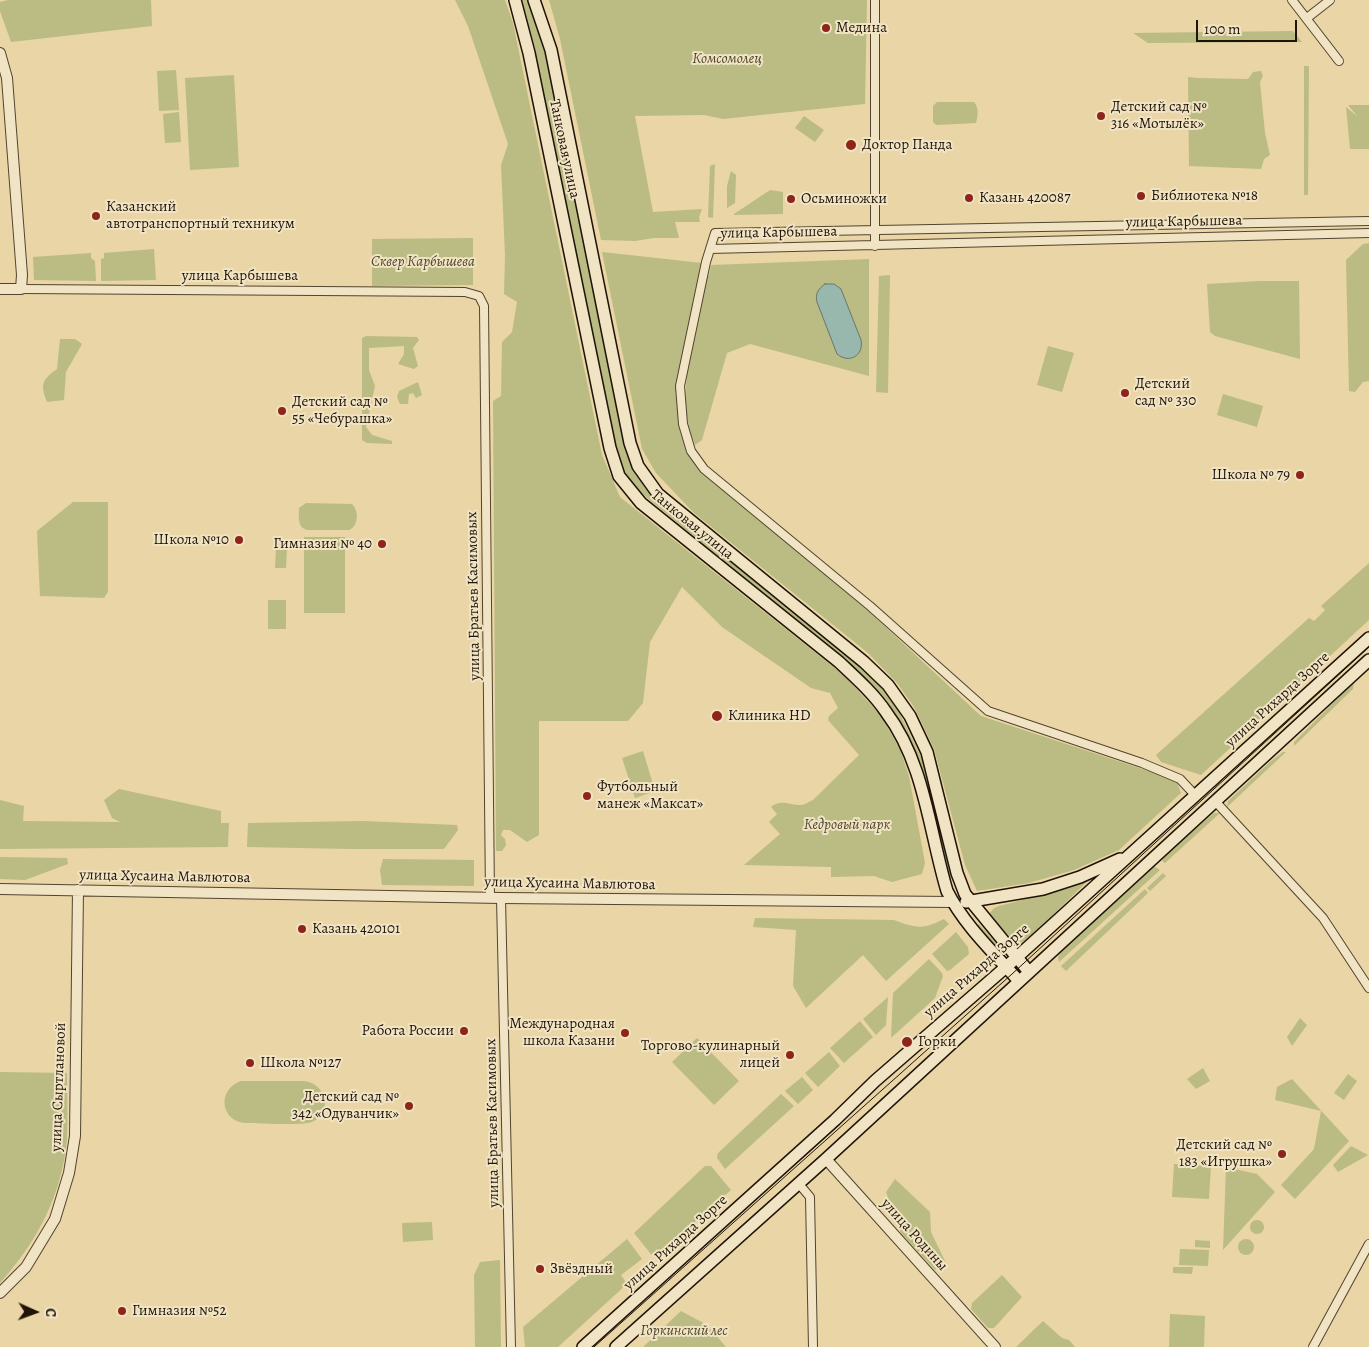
<!DOCTYPE html>
<html>
<head>
<meta charset="utf-8">
<style>
	body { margin:0 }
	#map { position:relative; width:1369px; height:1347px; overflow:hidden; background:#e9d5a5; font-family:Alegreya,serif }
	canvas { display:block }
	.north { position:absolute; left:10px; top:1287px; width:50px; height:50px; -webkit-text-stroke:4px #f1e4c4; paint-order:stroke; rotate:92deg; font-size:14px; font-weight:700; line-height:20px; text-align:center; color:#201408 }
	.north::after { content:''; display:block; margin:auto; width:18px; height:22px; background:#201408; clip-path:polygon(50% 0,100% 100%,50% 72%,0 100%) }
	.scale { position:absolute; left:1196px; top:20px; width:101px; height:22px; box-sizing:border-box; border:2px solid #201408; border-top:0; padding-left:6px; font-size:15px; line-height:18px; white-space:nowrap; color:#201408; -webkit-text-stroke:4px #f1e4c4; paint-order:stroke }
</style>
</head>
<body>
<div id="map">
<canvas width="1369" height="1347"></canvas>
<div class="north">С</div>
<div class="scale">100 m</div>
</div>
<script>
const context = document.querySelector('canvas').getContext('2d');
context.lineJoin = 'round';
function fill(path, color) {
  context.fillStyle = color;
  context.fill(path, 'evenodd');
}
function stroke(path, color, width, dash) {
  context.strokeStyle = color;
  context.lineWidth = width;
  context.lineCap = dash ? 'butt' : 'round';
  context.setLineDash(dash || []);
  context.stroke(path);
}
function drawText(font, color, halo, rows, align = 'center') {
  context.font = font + ' Alegreya,serif';
  context.lineWidth = 4;
  context.setLineDash([]);
  context.textBaseline = 'middle';
  context.strokeStyle = halo;
  context.fillStyle = color;
  for (const [text, x, y, turn = 0] of rows) {
    context.save();
    context.translate(x, y);
    context.rotate((+turn || 0) * Math.PI / 180);
    context.textAlign = isNaN(turn) ? turn : align;
    if (halo) context.strokeText(text, 0, 0);
    context.fillText(text, 0, 0);
    context.restore();
  }
}
const green = new Path2D(`
	M8 0H151L152 26 11 42 0 11V2Z
	M455 0H505L513 23 602 455 620 497 846 677 881 716 900 749 909 776 925 863 922 874 892 882 874 876 831 877V867L744 865 780 834 769 822 777 814 771 807C782 797 794 808 805 804 808 803 810 801 813 800L859 755 828 720 829 716 838 708 830 693 811 688 722 627 682 587 650 642 643 703 628 721H539V835L527 842 510 830H503L501 835 505 839 506 845 502 851H496L493 401 501 396 502 342 512 332 517 302 504 294 505 255 501 165 508 144 468 26Z
	M519 0H528L546 53 635 469 654 497 863 669 880 686 899 712 924 763 952 876 950 883 947 878C934 822 926 762 895 713 886 697 873 685 860 673L651 501C628 481 623 476 615 446L525 23Z
	M549 0H867L865 104 723 119 704 115 635 116 653 212 702 209 699 217 700 222H675L679 238H654L635 241 601 240 560 39Z
	M1293 31 1302 42 1148 43 1133 33Z
	M1304 66H1309L1308 195H1304Z
	M176 70 179 110 159 111 157 71Z
	M1261 71 1263 76 1260 82 1265 133 1270 155 1264 159 1261 169 1189 166 1188 77 1198 78 1248 79 1253 72Z
	M234 75 239 167 190 170 185 78Z
	M937 102H974C979 108 978 116 976 123L936 125 933 122V106Z
	M1348 105H1369V149H1350L1346 107 1358 117Z
	M179 112 181 142 165 143 163 114Z
	M804 116 824 130 815 142 795 128Z
	M715 164 713 218 708 217 710 166Z
	M731 171 736 175 735 203 727 208V186Z
	M770 190 783 192V214L734 215V214Z
	M473 238V285L372 286V239Z
	M1369 243V381L1363 382 1355 392 1349 391 1346 260 1363 244Z
	M154 249 156 280 101 281V259L104 258V253Z
	M602 252 702 263 677 385 679 425 687 451 702 471 863 606 981 716 1176 780 1181 793 1119 850 1074 870 1029 883 977 891 965 865 934 749 914 707 897 683 868 653 694 513 656 473 642 449Z
	M91 253V258L95 261 96 281 34 280 33 257Z
	M869 259V376L750 344 727 353 702 440 695 445C673 395 696 327 707 276L709 275 711 265Z
	M890 275 888 393 876 392 879 276Z
	M1260 281H1299L1300 359 1215 336 1210 332 1207 284Z
	M366 336 417 337 419 340 413 348 418 366 414 369 398 364 404 354V346L369 348V370L375 386 366 427 372 435 392 441V444L367 443 362 440V338Z
	M60 339H75L82 344 66 372 64 400 47 402C40 384 42 380 57 369Z
	M1048 346 1074 353 1062 392 1037 385Z
	M418 382 422 395 416 398 413 393 409 394 408 404H400L397 397 399 391Z
	M1223 394 1263 406 1257 427 1217 415Z
	M73 502H108V592L104 598 40 596 37 531Z
	M306 503 352 504C359 511 359 526 349 530H307C297 527 299 517 299 508Z
	M304 537H345V613H304Z
	M276 546 287 547 286 568H275Z
	M1369 563V620L1201 775 1161 762 1156 755 1309 618 1314 621 1325 610 1321 606Z
	M268 600H286V629H268Z
	M1354 682 1353 689 1294 746V742Z
	M643 751 655 791 635 798 622 758Z
	M1283 752H1286L1227 807 1228 801 1271 761Z
	M119 789 221 811V823H229L228 847 0 849V800L24 806 23 821 120 822 112 818 104 800Z
	M1214 813H1220L1165 863 1163 862 1162 857Z
	M363 821 457 825 458 830 444 849H350L247 847 248 823Z
	M0 857 67 858 68 864 25 880 0 879Z
	M383 859 474 860V886L382 885 380 870Z
	M1152 865 1160 870 1059 962 1058 957 1061 952 1085 927Z
	M1163 873 1166 876 1150 891 1147 888Z
	M1093 876 1032 935 1021 943 1016 944 989 914 994 908 999 906 1022 900Z
	M1145 889 1148 893 1066 971 1061 966Z
	M755 918 894 920C915 928 923 930 944 919L949 924 886 981 863 955 806 1008 793 986 796 930 753 927Z
	M979 924 1005 953 1004 954H1003L977 926Z
	M956 932 968 947 969 954 950 970 947 971 932 954Z
	M929 959 942 973 943 976 935 998 891 1038 893 993Z
	M888 997 886 1025 876 1035 863 1019Z
	M1300 1018 1307 1025 1292 1046 1287 1037Z
	M860 1021 873 1037 844 1063 830 1048Z
	M697 1038 739 1081 714 1105 672 1062Z
	M829 1052 840 1066 818 1087 805 1073Z
	M1203 1068 1210 1081 1196 1089 1187 1079Z
	M0 1072 67 1073C67 1095 68 1117 67 1139 62 1195 37 1242 0 1283Z
	M1348 1074 1357 1081 1344 1100 1334 1093Z
	M802 1077 813 1090 798 1104 785 1091Z
	M1292 1079 1349 1141 1295 1199 1281 1185 1314 1149 1321 1111 1275 1100 1277 1087Z
	M241 1081H304C326 1083 334 1113 312 1122 300 1126 260 1123 245 1123 220 1121 217 1089 241 1081Z
	M781 1094 794 1106 725 1169 717 1158 718 1153Z
	M1351 1146 1368 1155 1338 1172 1333 1165Z
	M1174 1164 1211 1166 1209 1199 1172 1197Z
	M705 1166H711L731 1190 654 1258 634 1233Z
	M1226 1167 1257 1174 1275 1192 1223 1250Z
	M895 1179 930 1212 931 1232 945 1261 935 1270 901 1233 886 1192Z
	M1250 1227a7 7 0 1 1 14 0a7 7 0 1 1-14 0Z
	M432 1222 433 1240 403 1242 402 1223Z
	M1238 1247a8 8 0 1 1 16 0a8 8 0 1 1-16 0Z
	M627 1239 642 1259 621 1275 627 1284 558 1347H525L523 1327Z
	M1195 1240 1210 1241V1248L1195 1247Z
	M1180 1249 1209 1250 1208 1266 1179 1265Z
	M500 1260 501 1347H475L474 1275 480 1262Z
	M1173 1267H1193L1192 1274 1173 1273Z
	M1002 1275 1022 1297 994 1328H988L971 1309 972 1303Z
	M681 1311 707 1325 726 1347H643Z
	M1170 1314 1205 1316 1204 1347H1169Z
	M1043 1321 1062 1338 1069 1340 1075 1347H1016Z`);
const water = new Path2D(`
	M825 284H834L841 289 861 340C864 356 849 364 837 354L817 302C815 294 818 289 825 284Z`);
const minor = new Path2D(`
	M1292 0 1339 61
	M1307 18 1330 0
	M875 246V0
	M710 249 1369 233
	M21 289 465 292 479 296 484 306 490 898
	M1195 795 1180 779 1142 763 988 711 870 606 704 469 691 451 683 424 680 386 706 262 715 233 1369 221
	M1215 801 1323 918 1369 988
	M501 898 511 1347
	M799 1184 810 1197 813 1347
	M1313 1347 1369 1244`);
const tertiary = new Path2D(`
	M0 53 7 78 22 275 21 289H0
	M0 889 501 898 953 902
	M826 1159 995 1347
	M0 1293 26 1267 55 1219 69 1173 75 1136 78 890`);
const secondary = new Path2D(`
	M515 0 529 53 610 448 619 476 641 503 839 662C856 678 873 693 886 712 925 764 929 831 947 891 964 925 994 953 1019 981
	M534 0 551 50 630 443 638 466 658 494 864 662 888 685 910 716 927 752 957 873 965 894 1029 972
	M966 902 1043 889 1080 877 1120 859
	M583 1347 835 1120 875 1081 1006 967 1369 638
	M616 1347 826 1159 1369 660`);
const tram = new Path2D(`
	M594 1347 1012 974 1369 647`);
const markers = [
	[826,28,5,"#8f2418"],
	[1101,116,5,"#8f2418"],
	[851,145,6,"#8f2418"],
	[1141,196,5,"#8f2418"],
	[969,198,5,"#8f2418"],
	[791,199,5,"#8f2418"],
	[96,216,5,"#8f2418"],
	[1125,393,5,"#8f2418"],
	[282,411,5,"#8f2418"],
	[1300,475,5,"#8f2418"],
	[239,540,5,"#8f2418"],
	[382,544,5,"#8f2418"],
	[717,716,6,"#8f2418"],
	[587,796,5,"#8f2418"],
	[302,929,5,"#8f2418"],
	[464,1031,5,"#8f2418"],
	[625,1033,5,"#8f2418"],
	[907,1042,6,"#8f2418"],
	[790,1055,5,"#8f2418"],
	[250,1063,5,"#8f2418"],
	[409,1106,5,"#8f2418"],
	[1282,1154,5,"#8f2418"],
	[540,1269,5,"#8f2418"],
	[122,1311,5,"#8f2418"]
];
const poiNames = [
	["Медина",836,28],
	["Детский сад №",1111,107],
	["316 «Мотылёк»",1111,124],
	["Доктор Панда",862,145],
	["Библиотека №18",1151,196],
	["Казань 420087",979,198],
	["Осьминожки",801,199],
	["Казанский",106,207],
	["автотранспортный техникум",106,224],
	["Детский",1135,384],
	["сад № 330",1135,401],
	["Детский сад №",292,402],
	["55 «Чебурашка»",292,419],
	["Школа № 79",1290,475,"right"],
	["Школа №10",229,540,"right"],
	["Гимназия № 40",372,544,"right"],
	["Клиника HD",728,716],
	["Футбольный",597,787],
	["манеж «Максат»",597,804],
	["Казань 420101",312,929],
	["Международная",615,1024,"right"],
	["школа Казани",615,1041,"right"],
	["Работа России",454,1031,"right"],
	["Горки",918,1042],
	["Торгово-кулинарный",780,1046,"right"],
	["лицей",780,1063,"right"],
	["Школа №127",260,1063],
	["Детский сад №",399,1097,"right"],
	["342 «Одуванчик»",399,1114,"right"],
	["Детский сад №",1272,1145,"right"],
	["183 «Игрушка»",1272,1162,"right"],
	["Звёздный",550,1269],
	["Гимназия №52",132,1311]
];
const parkNames = [
	["Комсомолец",727,59],
	["Сквер Карбышева",423,262],
	["Кедровый парк",847,825],
	["Горкинский лес",684,1331]
];
const streetNames = [
	["Танковая улица",564,149,78],
	["улица Карбышева",1184,222,-1],
	["улица Карбышева",779,233,-1],
	["улица Карбышева",240,276],
	["Танковая улица",692,525,39],
	["улица Братьев Касимовых",474,596,-91],
	["улица Рихарда Зорге",1278,700,-42],
	["улица Хусаина Мавлютова",165,877,1],
	["улица Хусаина Мавлютова",570,884,1],
	["улица Рихарда Зорге",977,971,-41],
	["улица Сыртлановой",59,1087,-88],
	["улица Братьев Касимовых",493,1123,-91],
	["улица Родины",914,1235,48],
	["улица Рихарда Зорге",676,1243,-42]
];
fill(green, '#babc84');
fill(water, '#98b8ad');
stroke(water, '#68766b', 1);
stroke(minor, '#52442f', 10);
stroke(tertiary, '#52442f', 12);
stroke(secondary, '#201408', 14);
stroke(minor, '#f1e4c4', 8);
stroke(tertiary, '#f1e4c4', 10);
stroke(secondary, '#f1e4c4', 11);
stroke(tram, '#201408', 1);
for (const [x, y, r, color] of markers) {
  const dot = new Path2D();
  dot.arc(x, y, r, 0, 2 * Math.PI);
  context.fillStyle = color;
  context.fill(dot);
  stroke(dot, '#f1e4c4', 2);
}
drawText('15px', '#201408', '#f1e4c4', poiNames, 'left');
drawText('italic 15px', '#4e462d', '#f1e4c4', parkNames);
drawText('15px', '#201408', '#f1e4c4', streetNames);
</script>
</body>
</html>
